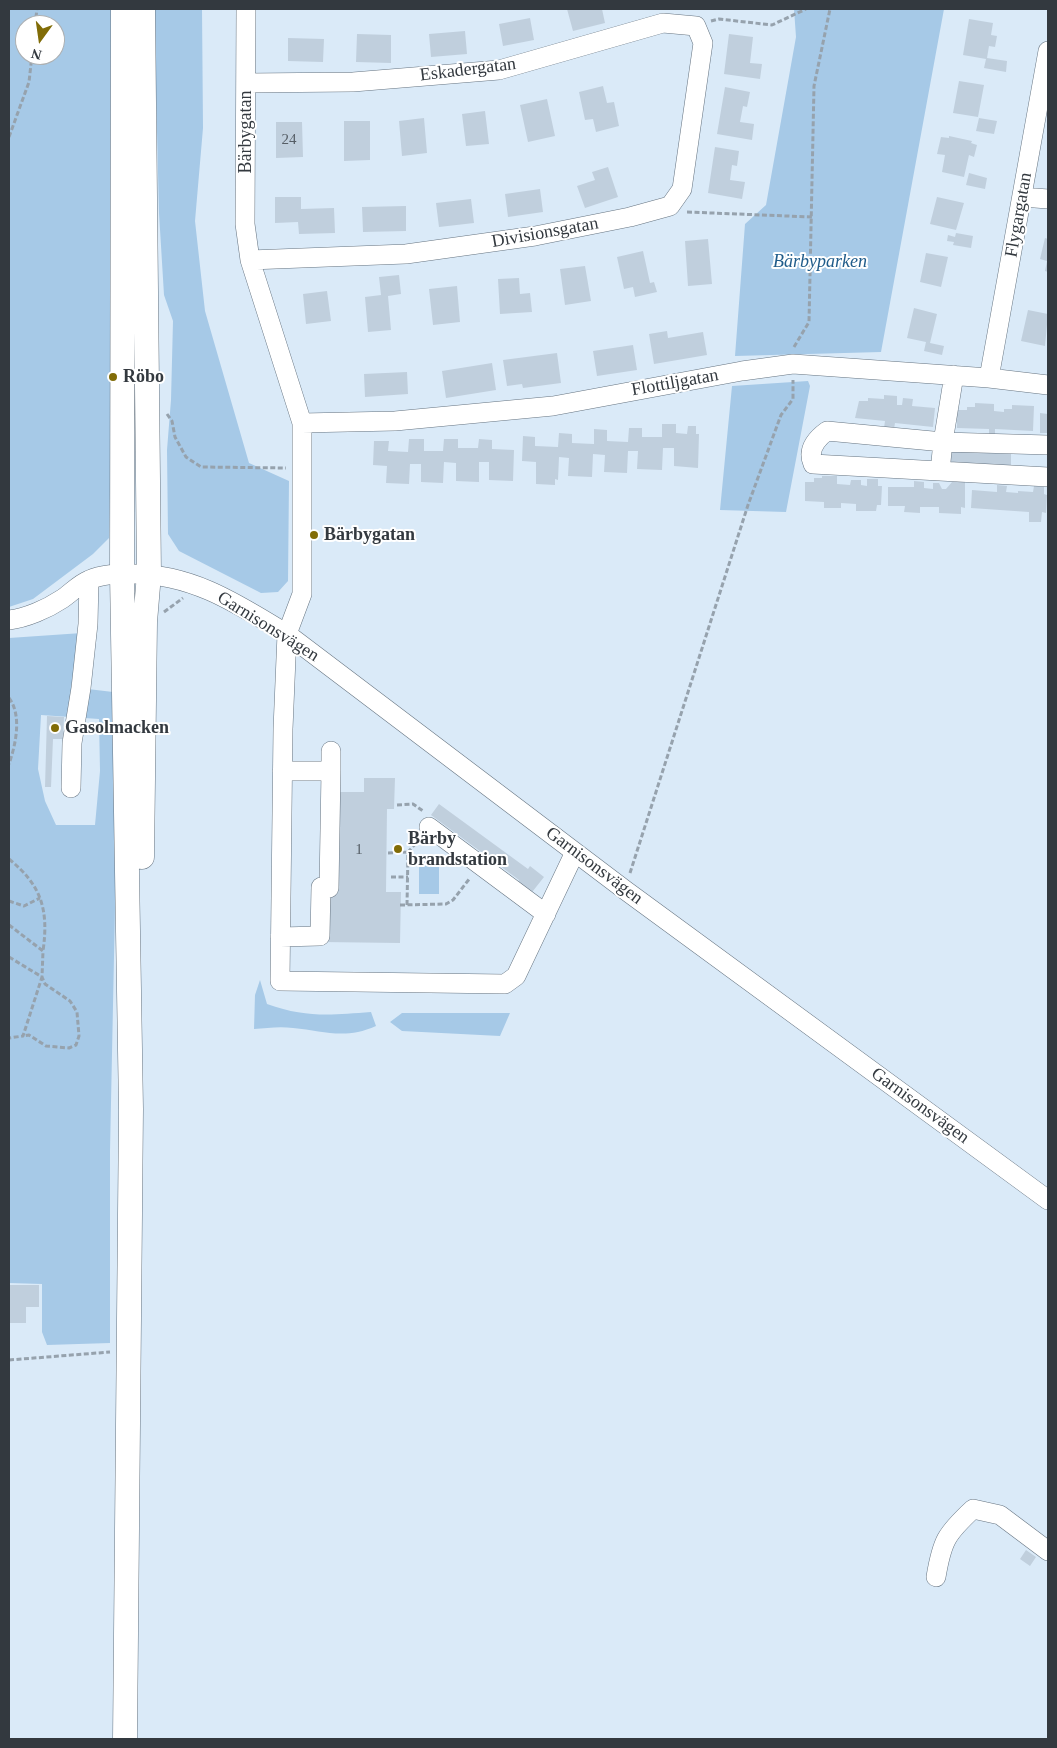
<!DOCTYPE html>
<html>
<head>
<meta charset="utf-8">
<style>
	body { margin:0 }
	#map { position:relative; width:1057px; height:1748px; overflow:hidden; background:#daeaf8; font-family:Georgia,serif }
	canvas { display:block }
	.frame { position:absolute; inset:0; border:10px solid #33393f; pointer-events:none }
	.north { position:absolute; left:15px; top:15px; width:50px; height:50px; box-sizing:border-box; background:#fff; border:1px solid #adb0b2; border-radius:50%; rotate:194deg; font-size:14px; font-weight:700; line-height:20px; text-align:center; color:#33393f }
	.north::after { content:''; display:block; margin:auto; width:18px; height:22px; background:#816c07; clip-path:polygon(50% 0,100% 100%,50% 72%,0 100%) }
</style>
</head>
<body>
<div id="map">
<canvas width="1057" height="1748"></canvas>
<div class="frame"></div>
<div class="north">N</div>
</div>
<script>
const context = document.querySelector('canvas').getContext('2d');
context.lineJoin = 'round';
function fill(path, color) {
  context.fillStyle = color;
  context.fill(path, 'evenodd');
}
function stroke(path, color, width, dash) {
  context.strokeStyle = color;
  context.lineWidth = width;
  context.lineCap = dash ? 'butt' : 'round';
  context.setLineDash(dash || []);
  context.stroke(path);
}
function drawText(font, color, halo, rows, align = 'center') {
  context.font = font + ' Georgia,serif';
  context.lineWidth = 4;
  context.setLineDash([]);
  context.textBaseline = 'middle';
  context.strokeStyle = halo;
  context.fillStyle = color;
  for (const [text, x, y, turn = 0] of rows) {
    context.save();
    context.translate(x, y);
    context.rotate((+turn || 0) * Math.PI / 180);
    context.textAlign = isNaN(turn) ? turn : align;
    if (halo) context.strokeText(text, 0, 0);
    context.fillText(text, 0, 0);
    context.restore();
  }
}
const green = new Path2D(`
	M9 9H115V257L109 538 93 554 33 599 9 607ZM25 25H55V55H25Z
	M154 9H202L203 128 195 221 205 311 249 463 289 481 288 581 278 592 261 593 179 551 168 534 167 450 171 400 173 321 164 295 159 213Z
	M794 9H944L881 352 735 356 745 224 766 205 796 37Z
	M808 381 810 386 786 512 720 510 732 386Z
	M82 633 71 687 113 692 116 859 110 1151V1343L47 1345 42 1332V1284L9 1283V638ZM41 715 99 719 100 771 95 825H56L45 801 38 769Z
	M419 856H439V894H419Z
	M260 980 267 1004C306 1018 331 1015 371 1012L376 1026C345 1040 324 1031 293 1028 280 1026 267 1028 254 1029L255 995Z
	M402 1013H510L500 1036 402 1031 390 1022Z`);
const building = new Path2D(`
	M567 9H602L605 23 573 31Z
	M530 18 534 40 503 46 499 24Z
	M969 19 993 23 991 35 997 36 995 47 989 46 987 58 1007 61 1006 72 984 68 986 59 963 55Z
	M465 31 467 54 431 57 429 34Z
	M357 34 391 35V63L356 62Z
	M729 34 753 37 750 63 762 64 760 79 724 74Z
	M288 38 324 39 323 62 288 61Z
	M959 81 984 85 978 117 953 113Z
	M603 86 607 103 614 102 619 126 596 132 593 119 585 120 579 92Z
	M725 87 750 92 747 107 743 106 740 122 754 124 752 140 717 134Z
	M547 99 555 136 528 142 520 105Z
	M485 111 489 144 466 146 462 114Z
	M424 118 427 153 402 156 399 121Z
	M979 118 997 121 994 134 976 131Z
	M344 121H370V160L344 161Z
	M276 122H302L303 157 276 158Z
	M949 136 972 141 971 143 977 145 974 157 969 155 964 177 942 172 945 155 937 154 941 137 949 138Z
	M715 147 739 151 737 166 732 165 730 180 745 182 742 199 708 193Z
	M608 167 618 197 585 208 577 186 595 180 592 172Z
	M969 173 987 178 985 189 966 185Z
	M540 189 543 212 508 217 505 194Z
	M275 197H301V209L334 208 335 233 299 234 298 222 275 223Z
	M937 197 964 203 956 230 930 224Z
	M471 199 474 223 439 227 436 203Z
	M406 206V231L363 232 362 207Z
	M956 233 973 236 971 248 953 245 954 242 947 241 948 235 955 237Z
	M1045 238 1048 239V272L1045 271 1047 261 1040 259Z
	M708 239 712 284 688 286 685 241Z
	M643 251 650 283 654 282 657 292 635 297 633 287 624 289 617 257Z
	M926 253 948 257 941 287 920 282Z
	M585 266 591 301 565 305 560 269Z
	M399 275 401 294 388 296 391 330 368 332 365 297 381 295 379 277Z
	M519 278 520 294 530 293 532 312 500 314 498 279Z
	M457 286 460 322 433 325 429 289Z
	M327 291 331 321 306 324 303 294Z
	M914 308 937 314 930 343 944 346 942 355 924 351 926 342 907 338Z
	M1028 310 1048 314 1045 346 1021 341Z
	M667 331 668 338 703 332 707 355 654 364 649 334Z
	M633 345 637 370 597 376 593 351Z
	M557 353 561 383 523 388 522 384 507 386 503 360Z
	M492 363 496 390 446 398 442 371Z
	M407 372 408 394 365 397 364 374Z
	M884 395 897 396V405H902L903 398 913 399 912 406 935 408 933 427 895 423 894 429 884 428 885 421 855 418 859 401H868V398L884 399Z
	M975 403 994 404V411L1004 412V409H1012V405L1034 406 1033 431 995 429V436H989V429L957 428V410H967V407H975Z
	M1040 413 1048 414V433H1040Z
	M662 424H676V433L687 434 688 426H696V434H699L698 468 674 466V448H663L662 470 637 469 638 451H628L627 473 604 472 605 455 593 454 592 477 568 476 569 458 559 457 558 480 555 479V485L536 484V462L522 461 523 436 535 437V446L558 447 559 433 572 434V443L594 444V429L607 430V441L628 442 629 428H642V437H662Z
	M409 439H424V451H443L444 439H458V448H478L479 439 492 440V449L514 450 513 481 489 480V462H479V482L456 481V463L444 462 443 483 421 482V464H410L409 484 386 483 387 466 373 465 374 441H389L388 451 408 452Z
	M947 451 1011 454V469L946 467Z
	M822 476H837V484L850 485 851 480H861V485L867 486V479H878V486H882L881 505H877L876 511H856V504L841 503V508H824V502L805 501V482H814V478H822Z
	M914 481 924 482V488L933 489V483H939L942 489H946L952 482H965V508L961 507V514L939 513V507H920V513L904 512 905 506H888V487H914Z
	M997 485 1007 486 1006 492 1018 493V491L1033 492 1034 486 1044 487V494L1047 495 1046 513 1042 512 1041 522H1029V512L971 508 972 490 997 492Z
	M47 716 64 717 63 739H53L51 787H45Z
	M364 778H395L394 809H387L386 892H401L400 943 322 942 332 792H364Z
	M439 804 528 869 530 866 544 877 529 896 516 885 519 880 431 815Z
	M9 1285H39V1307H26V1323H9Z
	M1026 1550 1036 1557 1030 1566 1020 1559Z`);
const path = new Path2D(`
	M711 21 719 19 772 25 806 9
	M35 25 37 9
	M9 137 29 82 32 55
	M687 212 812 217
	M794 347 809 322 814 86 830 9
	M167 414 172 421 175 437 186 457 201 467 286 468
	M164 612 183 598
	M9 698C22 715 16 744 9 764
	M397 805 413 804 423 811
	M388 853 408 852
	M9 859C41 885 49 909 43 951
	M630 873 748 505 781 415 793 399V380
	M391 877H408
	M9 901 24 906 40 898
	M400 905 446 904 453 900 470 878
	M407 905 408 852 419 840
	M9 925 43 951 42 977 45 984 70 1001 77 1012 79 1036 76 1045 69 1048 46 1046 29 1035 23 1036
	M9 957 42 977 23 1036 9 1038
	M9 1360 110 1352`);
const minor = new Path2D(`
	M246 9 245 224 250 260 302 423V594L287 634 283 729 280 981 505 984 516 976 575 852
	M246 83 353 82 499 70 663 23 696 26 703 43 682 189 670 206 630 217 535 236 406 254 250 260
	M1022 197 1048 199
	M954 375 943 442 1048 445
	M989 378 1048 51
	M302 423 395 421 553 406 742 371 793 364 989 378 1048 385
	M940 471 943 442 827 431C816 439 807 450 813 464L1048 477
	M9 620C26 618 47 609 62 599 71 593 79 584 89 580 102 574 117 574 131 574 191 573 238 604 287 634L625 890 1048 1200
	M282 771H331V751
	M71 788 72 743 81 688 88 624 89 580
	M429 827 546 914
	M280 937 320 936 321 887 329 888 331 771
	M936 1577C942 1541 946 1534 973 1509L1000 1515 1048 1551`);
const major = new Path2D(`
	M123 9 122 574 131 1109 125 1739
	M142 857 145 622 149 574 143 9`);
const markers = [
	[113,377,5,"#816c07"],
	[314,535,5,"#816c07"],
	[55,728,5,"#816c07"],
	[398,849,5,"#816c07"]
];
const numberNames = [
	["24",289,140],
	["1",359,850]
];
const streetNames = [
	["Eskadergatan",468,70,-7],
	["Bärbygatan",246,132,-90],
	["Flygargatan",1019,215,-80],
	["Divisionsgatan",545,233,-10],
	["Flottiljgatan",675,383,-10],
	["Garnisonsvägen",268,627,32],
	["Garnisonsvägen",594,866,37],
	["Garnisonsvägen",920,1106,36]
];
const parkNames = [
	["Bärbyparken",820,262]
];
const poiNames = [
	["Röbo",123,377],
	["Bärbygatan",324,535],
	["Gasolmacken",65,728],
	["Bärby",408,839],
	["brandstation",408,860]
];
fill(green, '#a6c9e7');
fill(building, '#c0cfdd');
stroke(minor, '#667481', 20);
stroke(major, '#667481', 25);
stroke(path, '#96a2ad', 3, [5, 2.5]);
stroke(minor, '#fff', 19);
stroke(major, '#fff', 24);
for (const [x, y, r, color] of markers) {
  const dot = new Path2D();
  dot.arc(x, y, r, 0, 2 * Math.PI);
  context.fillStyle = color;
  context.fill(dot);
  stroke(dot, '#fff', 2);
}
drawText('15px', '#565e66', null, numberNames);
drawText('18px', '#33393f', '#fff', streetNames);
drawText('italic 18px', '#205c8a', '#fff', parkNames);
drawText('bold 18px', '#33393f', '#fff', poiNames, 'left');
</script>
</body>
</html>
